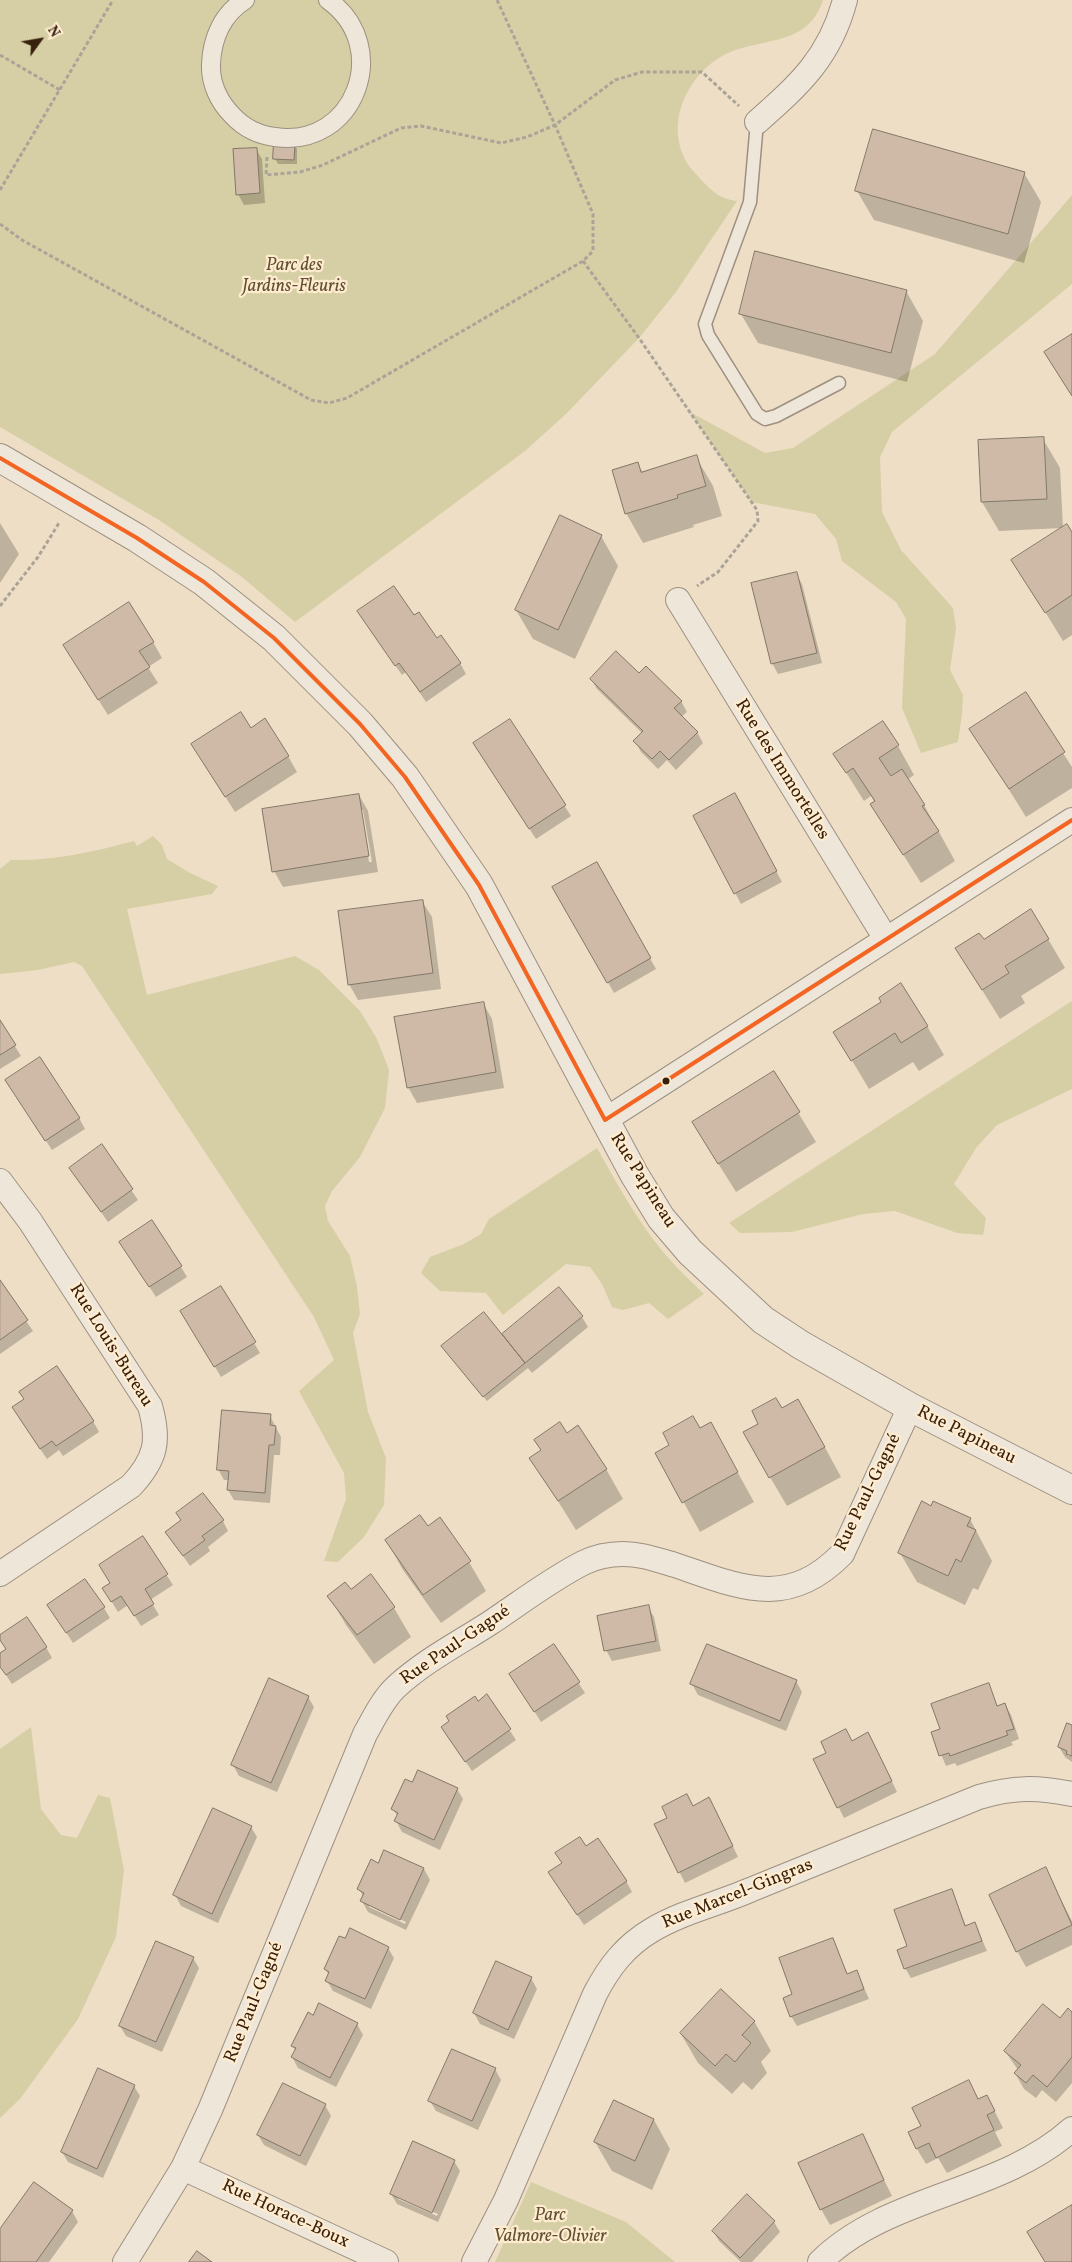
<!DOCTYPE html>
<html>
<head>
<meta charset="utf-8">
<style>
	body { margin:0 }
	#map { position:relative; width:1072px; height:2262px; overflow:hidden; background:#eedec5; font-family:Vollkorn,serif }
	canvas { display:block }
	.north { position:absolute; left:15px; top:15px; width:50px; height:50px; -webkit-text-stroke:4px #ffecce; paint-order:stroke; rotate:58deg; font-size:14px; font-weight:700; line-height:20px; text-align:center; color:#37200e }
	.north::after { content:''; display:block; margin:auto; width:18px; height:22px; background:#37200e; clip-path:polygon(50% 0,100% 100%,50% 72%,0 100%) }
</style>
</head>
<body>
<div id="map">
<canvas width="1072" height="2262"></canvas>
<div class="north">N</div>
</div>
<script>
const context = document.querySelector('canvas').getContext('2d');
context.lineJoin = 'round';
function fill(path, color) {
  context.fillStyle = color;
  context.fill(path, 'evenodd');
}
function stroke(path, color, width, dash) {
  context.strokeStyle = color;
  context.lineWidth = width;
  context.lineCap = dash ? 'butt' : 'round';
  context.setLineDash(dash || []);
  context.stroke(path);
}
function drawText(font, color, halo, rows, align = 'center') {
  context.font = font + ' Vollkorn,serif';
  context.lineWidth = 4.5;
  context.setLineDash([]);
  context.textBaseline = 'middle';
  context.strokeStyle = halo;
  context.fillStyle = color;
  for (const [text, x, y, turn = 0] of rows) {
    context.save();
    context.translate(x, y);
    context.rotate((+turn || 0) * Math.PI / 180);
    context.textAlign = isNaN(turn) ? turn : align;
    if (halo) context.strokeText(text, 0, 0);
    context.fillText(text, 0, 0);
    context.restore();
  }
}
const green = new Path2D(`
	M0 0H823C808 47 762 37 726 54 684 75 660 133 694 172 707 186 717 199 737 201L676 292 639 338 566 414 525 451 295 622 242 577 159 520 0 427Z
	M1072 195V284L892 432 880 457 882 512 901 550 953 608 956 628 950 670 963 695 962 714 958 742 921 753 902 708 906 619 896 602 842 561 836 539 815 514 752 502 690 412 765 453 793 448 935 354Z
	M153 836 162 845 167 859 190 873 218 886 212 894 127 909 147 995 295 956 319 970 360 1011 377 1039 389 1070 385 1108 360 1157 332 1191 325 1206 328 1221 350 1256 357 1287 360 1314 353 1333 368 1412 386 1458 384 1505 364 1537 338 1562 324 1561 346 1499 344 1473 299 1391 334 1360 314 1317 82 966 74 962 38 970 0 974V869L11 860C53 861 93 852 134 841L137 846Z
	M1072 1001V1089L997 1125 976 1148 954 1184 986 1218 983 1235 957 1233 895 1211 863 1214 792 1232 740 1233 729 1223Z
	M597 1148C619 1187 641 1228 671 1261 682 1273 693 1283 704 1294L668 1319 649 1303 623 1310 612 1307 602 1284 590 1267 566 1264 503 1315 486 1293 440 1291 421 1273 430 1257 464 1244 481 1234 489 1219Z
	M31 1727 41 1809 61 1835 77 1838 98 1795 110 1798 124 1870 116 1937 78 2019 20 2099 0 2118V1749Z
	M531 2182 626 2222 675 2262H495Z`);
const shadow = new Path2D(`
	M294 144 297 149V164H278L275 159Z
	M256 149 262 159 265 203 244 205 238 194Z
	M1024 173 1041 202 1024 263 874 220 857 191Z
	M906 291 923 321 907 382 758 343 741 314Z
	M1043 439 1060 468 1063 528 1072 534V635L1063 641 1013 560 1062 528 999 531 982 502Z
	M696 457 713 486 722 516 693 525 694 527 643 543 626 513 638 464 643 473Z
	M0 523 19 554 0 583Z
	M601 536 618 566 575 659 533 639 516 610Z
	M796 573 802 584 822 663 778 674 772 663Z
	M414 617 460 663 466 674 426 702 406 672 402 675 365 622Z
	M153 642 162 658 148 667 158 683 108 715 74 661Z
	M639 675 681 701 687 712 681 717 697 732 703 743 676 770 667 760 658 769 641 752 635 741 642 733 597 689 591 679Z
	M1025 694 1072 767V788L1026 817 971 729Z
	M510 721 571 816 536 839 480 754Z
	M250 729 288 756 297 772 235 812 202 760Z
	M898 746 914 775 907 780 924 805 955 861 921 883 872 805 875 803 871 796 864 801 835 755Z
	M359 795 368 811 378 872 283 887 274 871ZM361 810H363L372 862H369Z
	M741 805 782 882 741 904 695 816Z
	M596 864 656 969 614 993 554 888Z
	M422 901 432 917 441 989 358 1000 349 984Z
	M1048 939 1065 968 1021 996 1025 1003 1000 1019 974 977 983 940Z
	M883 1002 927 1026 944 1055 919 1071 913 1062 869 1089 835 1032Z
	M483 1003 492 1019 504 1088 417 1103 408 1087Z
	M0 1022 21 1056 0 1069Z
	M774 1073 816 1142 736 1192 711 1152Z
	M13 1091 79 1118 85 1129 52 1150Z
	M101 1146 138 1200 108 1222 77 1178Z
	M127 1252 181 1267 187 1277 156 1297Z
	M0 1283 33 1331 0 1354Z
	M221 1288 260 1353 221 1377 182 1312Z
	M582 1317 588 1327 532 1373 528 1368 487 1401 446 1351 505 1340Z
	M25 1400 93 1421 99 1432 63 1456 59 1450 47 1459 19 1418Z
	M781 1409 815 1429 841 1477 787 1506 770 1477Z
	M270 1416 281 1437 280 1455H274L270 1503 234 1500 228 1490 229 1480H224L218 1469Z
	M700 1430 727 1453 754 1502 700 1532 657 1454Z
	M566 1434 606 1469 623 1499 576 1530 531 1458Z
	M970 1519 992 1561 978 1590 973 1588 965 1605 917 1582 900 1553Z
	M182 1521H223L228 1531 208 1547 210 1551 190 1566 167 1533Z
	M427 1528 469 1562 486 1591 441 1623 403 1570 386 1540Z
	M143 1538 173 1585 150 1600 159 1615 141 1626 128 1605 118 1612 110 1599 112 1584Z
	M370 1576 394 1608 411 1637 374 1664 346 1625 329 1596 350 1591Z
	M48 1605 104 1608 110 1618 73 1643Z
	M648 1607 654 1617 661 1651 612 1661 606 1650Z
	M0 1637 46 1647 52 1658 12 1684 0 1666V1655L7 1650Z
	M554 1645 585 1693 541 1722 517 1684Z
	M796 1681 802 1692 786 1731 698 1695 692 1684Z
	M988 1685 998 1707 1005 1704 1011 1715 1019 1739 1011 1742 1013 1745 957 1766 955 1763 946 1766 932 1733 942 1729Z
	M487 1696 516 1740 472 1771 449 1738Z
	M308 1697 314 1707 277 1792 239 1776 233 1765Z
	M1072 1726V1756L1068 1752V1756H1072V1762L1065 1757 1059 1747Z
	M852 1742 874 1744 897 1792 844 1818 815 1760Z
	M413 1784 457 1789 463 1799 440 1850 402 1832 396 1821 398 1817 393 1809Z
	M693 1807 715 1809 738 1857 685 1883 656 1825Z
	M251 1827 257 1837 218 1923 181 1906 175 1895Z
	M586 1848 626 1881 632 1892 584 1925 549 1873Z
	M385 1851 424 1869 430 1880 406 1930 368 1912 362 1901 364 1898 359 1889 379 1865ZM369 1904 406 1922 405 1924 369 1907Z
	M1045 1869 1072 1921V1945L1026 1967 1017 1951Z
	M952 1891 966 1926 975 1923 987 1951 911 1978 905 1968 908 1947Z
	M833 1940 848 1975 857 1972 869 1999 797 2026 791 2016 794 1995Z
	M388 1948 394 1958 371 2009 333 1991 327 1981 329 1975 325 1969Z
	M193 1958 199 1968 162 2052 126 2036 120 2026Z
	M531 1978 537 1989 514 2039 480 2024 474 2013Z
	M1072 2014V2083L1056 2102 1042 2090 1036 2098 1024 2089 1015 2073 1018 2070 1005 2051Z
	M314 2017 357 2024 363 2035 336 2087 298 2068 292 2057 296 2052 292 2045Z
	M754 2021 771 2051 761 2062 767 2073 752 2090 743 2082 732 2094 698 2063 681 2034Z
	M495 2069 501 2080 478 2130 436 2111 430 2101Z
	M969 2082 979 2100 986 2097 995 2112 1003 2128 995 2132 1002 2146 947 2173 938 2158 926 2164 917 2149 922 2127Z
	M134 2086 140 2096 103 2178 68 2162 62 2152Z
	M614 2102 654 2120 670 2149 652 2190 612 2171 595 2142Z
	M325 2105 331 2116 306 2166 264 2145 258 2135Z
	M862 2135 892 2196 830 2225 821 2209Z
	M454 2161 460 2171 438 2222 397 2204 391 2194ZM398 2196 438 2214 437 2216 398 2199Z
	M747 2196 774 2222 780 2232 752 2262H741L719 2241 713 2231Z
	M72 2211 78 2222 49 2262H0V2231Z`);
const building = new Path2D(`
	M873 129 1025 172 1008 234 855 191Z
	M274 142 295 143 294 160 273 159Z
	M257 148 260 193 236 195 233 149Z
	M755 251 907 290 891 353 739 314Z
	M1072 334V396L1044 352Z
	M1044 437 1047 499 981 502 978 440Z
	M697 455 706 486 677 495 678 498 625 514 612 470 638 462 641 472Z
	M560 515 602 535 558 630 515 610Z
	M1067 524 1072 532V595L1045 613 1011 560Z
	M797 572 817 653 771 664 751 583Z
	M394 586 414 615 419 612 437 638 441 635 461 663 420 692 399 663 395 666 357 611Z
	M129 602 154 642 139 651 150 667 98 700 63 645Z
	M616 651 639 673 646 666 682 701 674 708 698 732 669 760 660 751 652 759 633 741 643 731 590 679Z
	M1026 692 1065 752 1009 789 969 729Z
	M241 712 251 728 265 718 289 756 225 797 191 744Z
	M510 719 566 805 529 829 473 743Z
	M883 721 899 745 879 758 891 776 902 769 925 805 922 806 939 831 903 855 870 804 875 801 853 768 846 773 833 754Z
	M735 793 777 871 734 894 693 816Z
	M359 794 369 856 272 872 262 809Z
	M597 862 651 958 607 983 552 887Z
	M423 900 433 973 348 985 338 911Z
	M1031 909 1049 939 1005 966 1009 973 982 990 955 948 979 933 984 939Z
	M901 983 928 1026 901 1043 895 1033 851 1061 833 1032 881 1002 879 998Z
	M484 1002 496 1072 407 1088 394 1017Z
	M0 1020 16 1045 0 1055Z
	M40 1057 80 1118 45 1141 5 1080Z
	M774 1071 800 1112 718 1164 692 1122Z
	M102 1144 133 1189 101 1212 69 1168Z
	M152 1220 182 1266 149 1287 119 1242Z
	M0 1280 28 1320 0 1340Z
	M221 1286 256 1342 214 1367 180 1311Z
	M559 1287 583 1316 525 1363 502 1334Z
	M484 1312 525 1363 483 1397 441 1346Z
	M57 1366 94 1421 56 1446 52 1441 40 1449 12 1407 24 1399 19 1392Z
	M776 1398 782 1408 798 1399 825 1447 769 1478 743 1432 758 1424 752 1411Z
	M222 1410 271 1414 270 1425 276 1426 274 1445H269L265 1493 227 1490 229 1471 217 1470Z
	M693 1416 700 1428 711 1422 738 1472 682 1503 655 1453 669 1445 663 1433Z
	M560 1422 567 1433 578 1425 607 1469 558 1501 529 1458 541 1450 534 1440Z
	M203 1493 224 1520 202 1536 205 1540 183 1556 165 1532 181 1520 176 1513Z
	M922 1501 931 1506 933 1501 971 1518 967 1526 976 1530 961 1562 956 1559 948 1576 898 1553Z
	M420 1515 428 1526 440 1517 471 1561 423 1595 385 1540Z
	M143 1536 168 1574 145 1589 154 1604 134 1616 121 1596 111 1602 102 1588 110 1583 99 1565Z
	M371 1574 395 1607 357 1635 327 1596 345 1582 351 1589Z
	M85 1579 105 1607 66 1633 47 1605Z
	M649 1605 656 1641 604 1651 597 1616Z
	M27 1617 47 1647 6 1675 0 1667V1653L6 1649 0 1640V1635Z
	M554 1644 580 1682 534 1712 509 1674Z
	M707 1644 797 1680 780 1721 690 1684Z
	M269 1678 309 1696 271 1783 231 1765Z
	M989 1683 997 1706 1005 1703 1014 1729 1006 1731 1008 1735 950 1756 949 1753 939 1756 931 1732 940 1729 931 1704Z
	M487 1694 511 1729 465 1762 441 1727 449 1721 446 1716 475 1696 478 1701Z
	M1067 1723 1072 1725V1756L1066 1754 1067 1751 1058 1747Z
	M846 1729 852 1741 868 1732 892 1781 837 1808 813 1759 826 1753 821 1742Z
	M418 1770 458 1788 434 1840 394 1821 398 1813 391 1809 405 1779 412 1782Z
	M687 1794 693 1806 709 1797 733 1846 678 1873 654 1824 667 1818 662 1807Z
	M213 1808 252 1826 212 1914 173 1895Z
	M580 1837 586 1846 598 1838 627 1881 577 1915 548 1872 562 1863 555 1853Z
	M384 1850 424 1868 400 1920 360 1901 364 1893 357 1889 371 1859 378 1863Z
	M1046 1867 1072 1925 1016 1952 989 1895Z
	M952 1889 965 1926 975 1922 982 1941 904 1969 897 1950 907 1946 894 1910Z
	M350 1928 389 1947 365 1999 325 1981 329 1972 324 1969 339 1936 345 1938Z
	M833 1938 847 1974 857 1970 864 1989 790 2017 783 1998 792 1994 779 1958Z
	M156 1941 194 1957 156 2042 119 2026Z
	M496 1961 532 1977 508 2030 473 2013Z
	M721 1989 755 2021 742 2035 751 2043 735 2062 726 2054 715 2066 680 2033Z
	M319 2003 358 2023 330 2078 291 2057 296 2048 291 2046 308 2012 313 2015Z
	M1043 2004 1060 2018 1068 2008 1072 2012V2057L1047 2087 1033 2075 1026 2083 1014 2073 1021 2065 1004 2051Z
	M452 2049 496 2068 472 2121 428 2101Z
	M98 2068 135 2085 97 2169 61 2152Z
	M969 2080 978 2099 987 2095 995 2111 987 2115 994 2130 936 2158 929 2143 916 2149 908 2132 921 2126 912 2108Z
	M283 2083 326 2104 300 2156 257 2135Z
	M614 2100 654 2119 635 2161 594 2142Z
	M863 2134 884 2180 820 2210 798 2163Z
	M413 2141 455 2160 432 2213 390 2194Z
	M34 2182 73 2210 36 2262H0V2229Z
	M747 2194 775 2221 740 2258 712 2231Z
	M1072 2205V2262H1045L1027 2232Z
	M197 2251 212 2262H189Z`);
const path = new Path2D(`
	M0 55 60 90
	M267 157 266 175 300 172 323 165 401 128 421 126 501 143 527 137 555 125 615 80 642 72H702L739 106
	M0 190 113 0
	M0 224 22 240 311 400 329 403 347 398 583 261 593 251V214L555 125 497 0
	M583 261 639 338 757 510 758 521 718 572 697 586
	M0 606 38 557 59 523`);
const service = new Path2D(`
	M757 122 750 202 705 324 708 335 757 414 765 419 776 416 839 383`);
const pedestrian = new Path2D(`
	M245 0C222 14 212 39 211 64 210 83 219 102 232 115 243 127 258 135 275 137 355 149 393 46 328 0`);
const minor = new Path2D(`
	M757 122C800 84 830 57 845 0
	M678 600 886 939
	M605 1120 1072 820
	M0 1181 30 1221 150 1406C160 1441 156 1459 131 1486L0 1574
	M183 2168 386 2262
	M125 2262 183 2168 210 2110 365 1734C374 1718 383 1699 396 1687 424 1661 459 1643 490 1623 520 1603 550 1580 583 1563 595 1557 610 1554 623 1554 642 1554 657 1560 675 1565 740 1587 787 1610 842 1554L910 1407
	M474 2262 506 2200 595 1994C609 1967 625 1946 652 1930 682 1912 718 1904 750 1890 827 1859 903 1828 979 1797 1013 1787 1037 1787 1072 1794
	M820 2262C887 2195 1000 2194 1072 2129`);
const tertiary = new Path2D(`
	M0 458 137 538 204 582 274 638 360 724 405 777 479 885 634 1174 661 1218 690 1252 763 1320 801 1345 910 1407 1072 1490`);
const bus1 = new Path2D(`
	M0 458 137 538 204 582 274 638 360 724 405 777 479 885 605 1120 1072 820`);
const markers = [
	[666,1081,4.5,"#37200e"]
];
const parkNames = [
	["Parc des",294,267],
	["Jardins-Fleuris",294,288],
	["Parc",550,2217],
	["Valmore-Olivier",550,2238]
];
const streetNames = [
	["Rue des Immortelles",781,770,58],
	["Rue Papineau",642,1181,58],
	["Rue Louis-Bureau",110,1346,58],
	["Rue Papineau",966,1436,27],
	["Rue Paul-Gagné",869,1493,-64],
	["Rue Paul-Gagné",456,1646,-34],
	["Rue Marcel-Gingras",738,1895,-22],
	["Rue Paul-Gagné",255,2003,-68],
	["Rue Horace-Boux",285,2215,25]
];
fill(green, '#d6cfa5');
fill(shadow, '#0003');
fill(building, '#cfbaa7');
stroke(building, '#827768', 1);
stroke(service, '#9c9080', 15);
stroke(pedestrian, '#9c9080', 20);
stroke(minor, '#9c9080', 26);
stroke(tertiary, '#9c9080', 30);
stroke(path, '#aca398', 3, [4, 2.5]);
stroke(service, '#efe6da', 12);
stroke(pedestrian, '#efe6da', 18);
stroke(minor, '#efe6da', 24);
stroke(tertiary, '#efe6da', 28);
stroke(bus1, '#f26522', 4);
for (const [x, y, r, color] of markers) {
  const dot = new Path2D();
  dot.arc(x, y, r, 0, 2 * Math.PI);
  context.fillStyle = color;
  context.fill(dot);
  stroke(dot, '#ffecce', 2);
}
drawText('italic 18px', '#615134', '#ffecce', parkNames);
drawText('18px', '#37200e', '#ffecce', streetNames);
</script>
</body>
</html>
